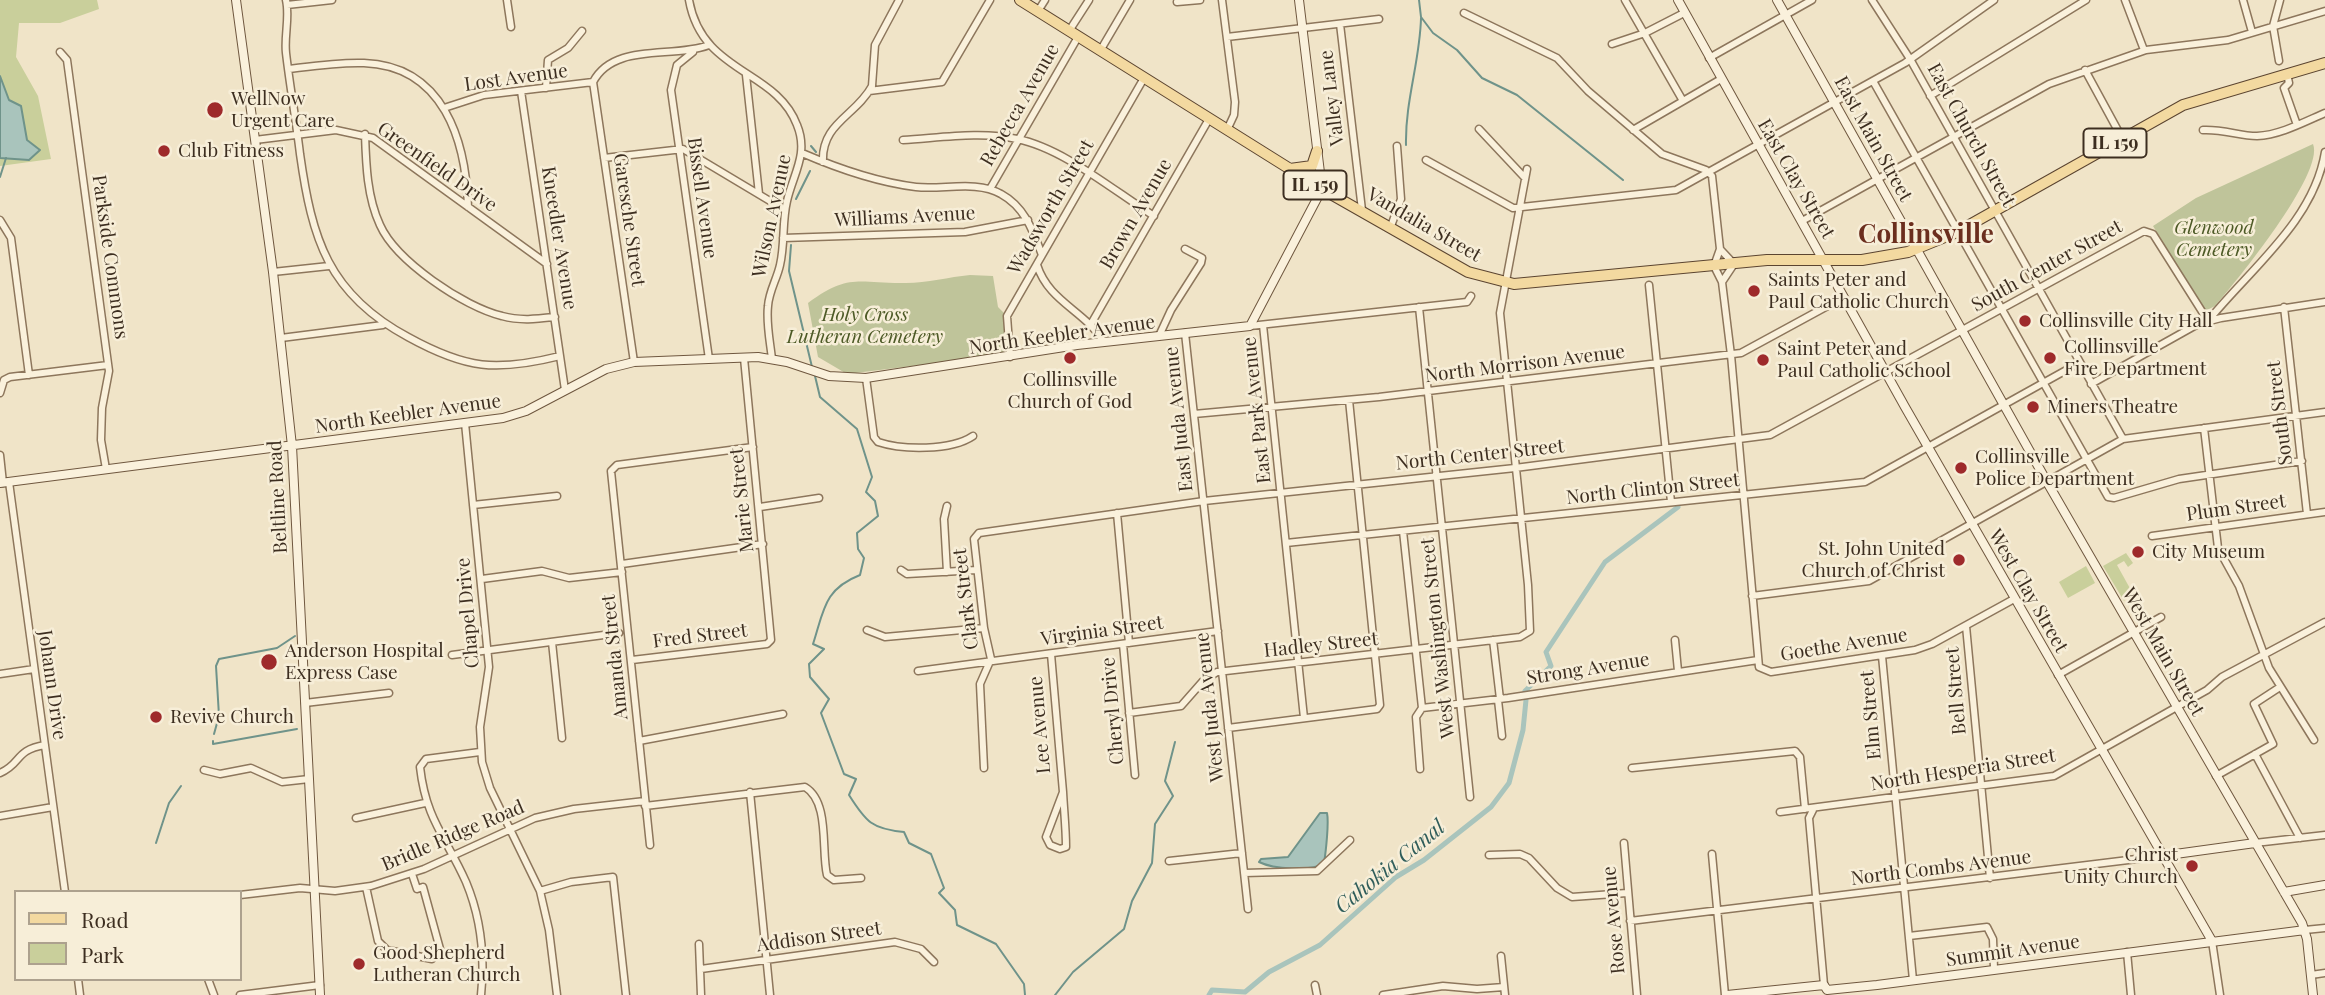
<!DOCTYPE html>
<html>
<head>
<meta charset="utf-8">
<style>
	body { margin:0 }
	#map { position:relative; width:2325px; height:995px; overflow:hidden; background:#f0e4c8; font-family:"Playfair Display",serif }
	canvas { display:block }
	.legend { position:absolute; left:14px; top:890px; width:228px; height:91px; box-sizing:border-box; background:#f7eed8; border:2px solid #ada18e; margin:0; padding:9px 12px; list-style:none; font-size:21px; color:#3d2e20 }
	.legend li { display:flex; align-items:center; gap:14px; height:35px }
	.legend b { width:35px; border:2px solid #ada18e }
</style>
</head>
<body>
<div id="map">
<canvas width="2325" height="995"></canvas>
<ul class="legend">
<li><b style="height:9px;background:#f3d9a0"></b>Road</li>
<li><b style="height:19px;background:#c9cf9b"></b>Park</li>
</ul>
</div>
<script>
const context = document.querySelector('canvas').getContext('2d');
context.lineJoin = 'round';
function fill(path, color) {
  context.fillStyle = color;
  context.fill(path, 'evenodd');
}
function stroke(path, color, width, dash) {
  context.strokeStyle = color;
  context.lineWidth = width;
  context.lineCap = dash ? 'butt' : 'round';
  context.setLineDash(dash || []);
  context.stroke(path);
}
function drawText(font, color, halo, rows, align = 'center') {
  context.font = font + ' "Playfair Display",serif';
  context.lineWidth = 5;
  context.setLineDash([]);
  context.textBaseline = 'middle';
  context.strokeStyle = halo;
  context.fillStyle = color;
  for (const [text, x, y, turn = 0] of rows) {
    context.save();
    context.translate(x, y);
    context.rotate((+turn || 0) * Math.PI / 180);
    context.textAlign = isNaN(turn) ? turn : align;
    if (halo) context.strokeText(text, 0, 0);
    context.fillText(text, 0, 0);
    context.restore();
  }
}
const green = new Path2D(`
	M0 0H97L99 9 60 23H19L16 57 38 96 51 159 0 166Z
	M2126 553 2133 563 2128 567 2124 561 2117 565 2132 592 2124 601 2103 566Z
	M2086 566 2095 583 2068 598 2059 582Z`);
const cemetery = new Path2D(`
	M2313 144C2325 173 2236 282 2215 306L2205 311 2153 226 2196 198Z
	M970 275 993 276 998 307 1004 313 1006 350 1001 355 847 374 818 357 808 303C850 272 859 284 906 283 927 283 949 277 970 275Z`);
const water = new Path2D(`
	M0 76 9 100 21 106 27 140 40 150 29 160 0 158Z
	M1320 813H1327C1329 822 1326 851 1324 863 1312 872 1273 869 1259 862L1261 859 1288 857Z`);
const stream = new Path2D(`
	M1419 0 1421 17 1433 33 1457 50 1482 78 1517 95 1623 180
	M1406 145C1405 101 1420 61 1421 18
	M811 146 816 152
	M0 177 6 158
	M796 199 810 171
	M791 245 789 271 812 367
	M815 376 820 397 857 429 872 477 866 492 875 501 878 516 857 533 858 549 864 558 860 575C824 589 824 610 813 644L824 649 809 664 810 677 829 699 821 713 844 774 856 779 849 795C866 822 872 829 904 832L909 843 931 854 944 888 939 893 955 910 957 925 996 944 1024 984 1025 995
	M214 734 219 716 216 666 219 659 277 648 295 636
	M213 741V744L297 729
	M156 843 169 803 181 786
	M1055 995 1073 972 1124 929 1132 901 1152 863 1155 824 1173 796 1165 781 1175 742`);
const canal = new Path2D(`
	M1525 691 1551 666 1546 652 1605 562 1678 507
	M1209 995 1212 990 1245 992 1269 972 1320 945 1396 877 1424 860 1491 807 1509 783 1523 730 1526 700`);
const street = new Path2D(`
	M286 0C290 17 284 36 286 53 290 87 296 120 300 154 312 239 328 294 408 337 466 369 496 372 560 356
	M507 0 511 27
	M689 0C702 74 776 69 797 125 809 154 793 174 787 201 782 222 785 244 780 265 777 279 769 291 768 306 766 323 770 341 772 359
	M1222 0 1235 102 1234 115 1227 130
	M1625 0 1683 101
	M1872 0 1910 59 2123 439
	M2125 0 2144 50
	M2243 0 2252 32
	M1177 2 1200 0
	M287 5 332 0
	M1038 11 1045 0
	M1464 13 1557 58 1588 91 1662 154 1706 170 1712 176 1720 249 1714 266 1722 282 1731 355 1759 667 1771 672 1915 650 1932 644 2014 599
	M1340 24 1362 210
	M1069 31 1089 0
	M1227 37 1379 19
	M1612 44 1645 33 1684 13
	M1100 51 1130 0
	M60 52 67 60 109 371 102 408 101 440 106 469
	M693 52 677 65 671 90 709 359
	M1709 58 1812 0
	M2279 61 2273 26 2280 0
	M289 69C313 66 339 62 364 63 444 66 466 141 468 207
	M2085 70 2122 138
	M2287 74 2289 83 2284 88 2297 125
	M746 75 759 194
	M1873 81 2108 497 2114 498 2179 479 2302 461
	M593 82 634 362
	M593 82C614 42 672 59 709 45
	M546 88 548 60 568 48 582 31
	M521 91 565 390
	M869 91 942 82 990 0
	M1930 96 2086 0
	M444 108 484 95 593 82
	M1479 129 1525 178
	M1633 130 1721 79
	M2203 130C2224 129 2239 136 2257 136 2280 135 2304 122 2325 113
	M365 134C366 164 367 197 380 225 396 261 464 307 502 316 520 321 537 319 555 317
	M255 140 336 130 373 138 547 264
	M903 140C939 138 981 131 1017 139 1063 148 1114 191 1154 216
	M802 153C839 169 876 182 916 187 943 190 977 180 1001 194 1025 207 1033 231 1042 255
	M604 158 683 149 785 210
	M1426 160 1513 208 1676 190 1905 63 1994 0
	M823 162C821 123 856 116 872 86L875 45 899 0
	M990 189 1078 37
	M0 220 11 238 29 375
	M1802 221 2049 84 2146 50 2228 40 2325 11
	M1391 226 1401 199 1397 146
	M783 238 965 232 1028 220
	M1720 249 1734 264 1722 282
	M1037 265C1049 302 1084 310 1104 342
	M273 272 329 266
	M1649 285 1671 502
	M1419 307 1470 797
	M2284 307 2307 514
	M1091 324 1209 119
	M1263 325 1304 718
	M1250 326 1467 302 1471 296
	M1185 333 1248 909
	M1159 336 1171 310 1201 263 1202 258 1185 249
	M281 338 383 325
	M1010 357 1007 316 1144 78
	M866 378 874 437 878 442C902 450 951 451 973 436
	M2091 384 2198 324 2221 318 2325 302
	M0 393 4 380 10 377 108 365
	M1194 414 1379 397 1741 353 1844 297
	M465 423 489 667 480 727 482 762 490 788 540 891 549 930 557 995
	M2204 428 2218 548 2239 586 2269 668 2314 740
	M0 455 3 483
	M9 482 65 892
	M473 505 557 496
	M947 506 944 519 947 572
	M760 507 819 498
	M1117 513 1129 643
	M1403 531 1422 708 1416 717 1420 769
	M2152 536 2325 512
	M1286 543 1865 482 2079 363
	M622 564 763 544
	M901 570 907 574 977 570
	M482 579 542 571 569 578 622 572
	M1752 596 1869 581 2123 439 2325 412
	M1966 626 1990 878
	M867 630 885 637 984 628
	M1493 640 1500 699
	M1675 640 1678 671
	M552 642 562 738
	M1123 644 1135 775
	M1051 654 1063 792C1064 811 1066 829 1066 847L1060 849 1050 845 1046 837 1063 792
	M452 655 619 633
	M1882 656 1913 980
	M991 659 984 628 974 539 979 533 1204 501 1515 468 1770 435 2144 231 2153 234 2208 321C2250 269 2314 221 2325 152
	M632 660 767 644 771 640 744 358
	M918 671 1218 631
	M0 674 34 669
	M2058 675 2161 617
	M1498 700 1502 736
	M305 703 389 693
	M1422 708 1508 698 1758 660
	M1129 713 1181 706 1203 681 1217 672 1520 637 1530 631 1528 585 1500 313 1527 169
	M1228 728 1377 709 1380 705 1349 400
	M639 741 783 714
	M480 752 426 759 420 767C426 820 446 837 466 882 481 918 485 957 481 995
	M2255 754 2300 838
	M984 768 980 684 991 659
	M1632 768 1795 751 1800 757 1805 809
	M204 770 220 774 251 768 282 782 309 779
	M0 773C22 764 14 750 45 745
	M2216 776 2273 744 2254 704 2280 687
	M750 792 770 995
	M645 806 805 787C830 802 821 850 827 875L834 880 861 878
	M1814 808 1809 818 1824 985
	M1780 812 2054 776 2207 690 2222 677 2325 622
	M0 816 53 807
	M356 818 425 803
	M1624 843 1637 995
	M2255 843 2325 835
	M650 845 611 471 617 465 753 447
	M1712 854 1725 995
	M1489 855 1520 854 1529 858 1557 888 1572 897 1627 893
	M1169 861 1242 853
	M1244 873 1317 871 1350 840
	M366 887 378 941 387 950 432 959 440 949 423 887 417 889 412 874
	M540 891 571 882 613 877 626 995
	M240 895 300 888 335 891 371 886 424 869 535 818 574 809 645 801
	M1630 921 2161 856
	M2305 930 2325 928
	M1909 936 1987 927 1993 939 1994 969
	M2212 941 2220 995
	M699 944 701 995
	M2127 952 2131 995
	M1501 956 1505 995
	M701 969 895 942 921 949 934 962
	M2311 975 2325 973
	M78 979 80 995
	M208 979 214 995
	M1315 985 1317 995
	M240 995 320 985
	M1383 995 1443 986 1477 989 1504 987`);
const secondary = new Path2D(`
	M236 0 273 272 292 446 320 995
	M1678 0 1905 407 2212 941
	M1777 0 2047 482 2302 923 2307 939 2313 995
	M0 483 503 418 526 411 606 369 634 362 758 357 787 362 829 376 866 378 1077 345 1250 326 1322 189 1299 0
	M2161 856 2255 843
	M2284 892 2325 885
	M1727 995 1824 985 1827 990 1877 985 2305 930`);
const primary = new Path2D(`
	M1020 0 1322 189 1468 272 1514 284 1767 260H1862L1908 252 1957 232 2183 105 2325 63
	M1290 169 1312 166 1317 151`);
const markers = [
	[215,110,9,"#9e2a2b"],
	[164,151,7,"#9e2a2b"],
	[1754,291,7,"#9e2a2b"],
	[2025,321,7,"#9e2a2b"],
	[1070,358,7,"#9e2a2b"],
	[2050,358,7,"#9e2a2b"],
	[1763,360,7,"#9e2a2b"],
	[2033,407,7,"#9e2a2b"],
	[1961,468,7,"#9e2a2b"],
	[2138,552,7,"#9e2a2b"],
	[1959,560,7,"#9e2a2b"],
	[269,662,9,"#9e2a2b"],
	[156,717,7,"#9e2a2b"],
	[2192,866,7,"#9e2a2b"],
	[359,964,7,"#9e2a2b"]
];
const shields = [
	[2115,143,63],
	[1315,185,63]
];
const shieldNames = [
	["IL 159",2115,143],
	["IL 159",1315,185]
];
const streetNames = [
	["Lost Avenue",516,78,-8],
	["Valley Lane",1332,98,-97],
	["Rebecca Avenue",1020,105,-60],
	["East Church Street",1971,135,61],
	["East Main Street",1873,139,61],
	["Greenfield Drive",437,167,35],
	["East Clay Street",1796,179,60],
	["Bissell Avenue",702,198,82],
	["Wadsworth Street",1051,207,-60],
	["Brown Avenue",1136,214,-60],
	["Wilson Avenue",772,216,-78],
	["Williams Avenue",905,217,-3],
	["Garesche Street",629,220,82],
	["Vandalia Street",1424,225,30],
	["Kneedler Avenue",559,238,81],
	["Parkside Commons",110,257,82],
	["South Center Street",2047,266,-29],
	["North Keebler Avenue",1062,335,-8],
	["North Morrison Avenue",1525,364,-7],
	["East Park Avenue",1257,410,-96],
	["South Street",2280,413,-97],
	["North Keebler Avenue",408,414,-8],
	["East Juda Avenue",1179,419,-96],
	["North Center Street",1480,455,-6],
	["North Clinton Street",1653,489,-6],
	["Beltline Road",278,497,-93],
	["Marie Street",742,500,-96],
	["Plum Street",2236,508,-8],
	["West Clay Street",2028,591,60],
	["Clark Street",966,599,-97],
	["Chapel Drive",468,613,-95],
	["Virginia Street",1102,631,-8],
	["Fred Street",700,636,-7],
	["West Washington Street",1438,638,-96],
	["Hadley Street",1321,645,-6],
	["Goethe Avenue",1844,645,-9],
	["West Main Street",2163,652,60],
	["Amanda Street",615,657,-96],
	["Strong Avenue",1588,669,-9],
	["Johann Drive",52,685,82],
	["Bell Street",1956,691,-95],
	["West Juda Avenue",1210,707,-96],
	["Cheryl Drive",1113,711,-95],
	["Elm Street",1871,715,-95],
	["Lee Avenue",1040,725,-95],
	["North Hesperia Street",1963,770,-9],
	["Bridle Ridge Road",453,836,-23],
	["North Combs Avenue",1941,868,-7],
	["Rose Avenue",1614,920,-95],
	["Addison Street",819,937,-8],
	["Summit Avenue",2013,951,-8]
];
const poiNames = [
	["WellNow",231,99],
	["Urgent Care",231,121],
	["Club Fitness",178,151],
	["Saints Peter and",1768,280],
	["Paul Catholic Church",1768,302],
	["Collinsville City Hall",2039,321],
	["Collinsville",2064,347],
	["Fire Department",2064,369],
	["Saint Peter and",1777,349],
	["Paul Catholic School",1777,371],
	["Collinsville",1070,380,"center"],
	["Church of God",1070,402,"center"],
	["Miners Theatre",2047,407],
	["Collinsville",1975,457],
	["Police Department",1975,479],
	["St. John United",1945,549,"right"],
	["Church of Christ",1945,571,"right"],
	["City Museum",2152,552],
	["Anderson Hospital",285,651],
	["Express Case",285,673],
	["Revive Church",170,717],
	["Christ",2178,855,"right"],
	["Unity Church",2178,877,"right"],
	["Good Shepherd",373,953],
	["Lutheran Church",373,975]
];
const parkNames = [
	["Glenwood",2214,228],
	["Cemetery",2214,250],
	["Holy Cross",865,315],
	["Lutheran Cemetery",865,337]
];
const waterNames = [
	["Cahokia Canal",1390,867,-39]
];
const districtNames = [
	["Collinsville",1926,235]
];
fill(green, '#c9cf9b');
fill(cemetery, '#bfc49a');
fill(water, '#a9c4bc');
stroke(water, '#6f938a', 2);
stroke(stream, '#6f938a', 2);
stroke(canal, '#a9c4bc', 5);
stroke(street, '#8d765c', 9);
stroke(secondary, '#6f573f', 10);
stroke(primary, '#5b4430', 12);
stroke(street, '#faf1dc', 6);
stroke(secondary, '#faf1dc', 8);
stroke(primary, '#f3d9a0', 10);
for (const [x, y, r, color] of markers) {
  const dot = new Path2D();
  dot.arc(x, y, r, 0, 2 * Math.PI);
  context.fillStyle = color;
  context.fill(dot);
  stroke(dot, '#f7eed8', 2.5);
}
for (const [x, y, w] of shields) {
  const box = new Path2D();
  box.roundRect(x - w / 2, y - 14.5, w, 29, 5);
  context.fillStyle = '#f7eed8';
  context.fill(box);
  stroke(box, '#3d2e20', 2);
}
drawText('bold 18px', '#3d2e20', null, shieldNames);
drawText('19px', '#3d2e20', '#f7eed8', streetNames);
drawText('19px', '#3d2e20', '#f7eed8', poiNames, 'left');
drawText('italic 19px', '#4d5a26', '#f7eed8', parkNames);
drawText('italic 21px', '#2f5d5a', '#f7eed8', waterNames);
drawText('bold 26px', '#6b2e1e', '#f7eed8', districtNames);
</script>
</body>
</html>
